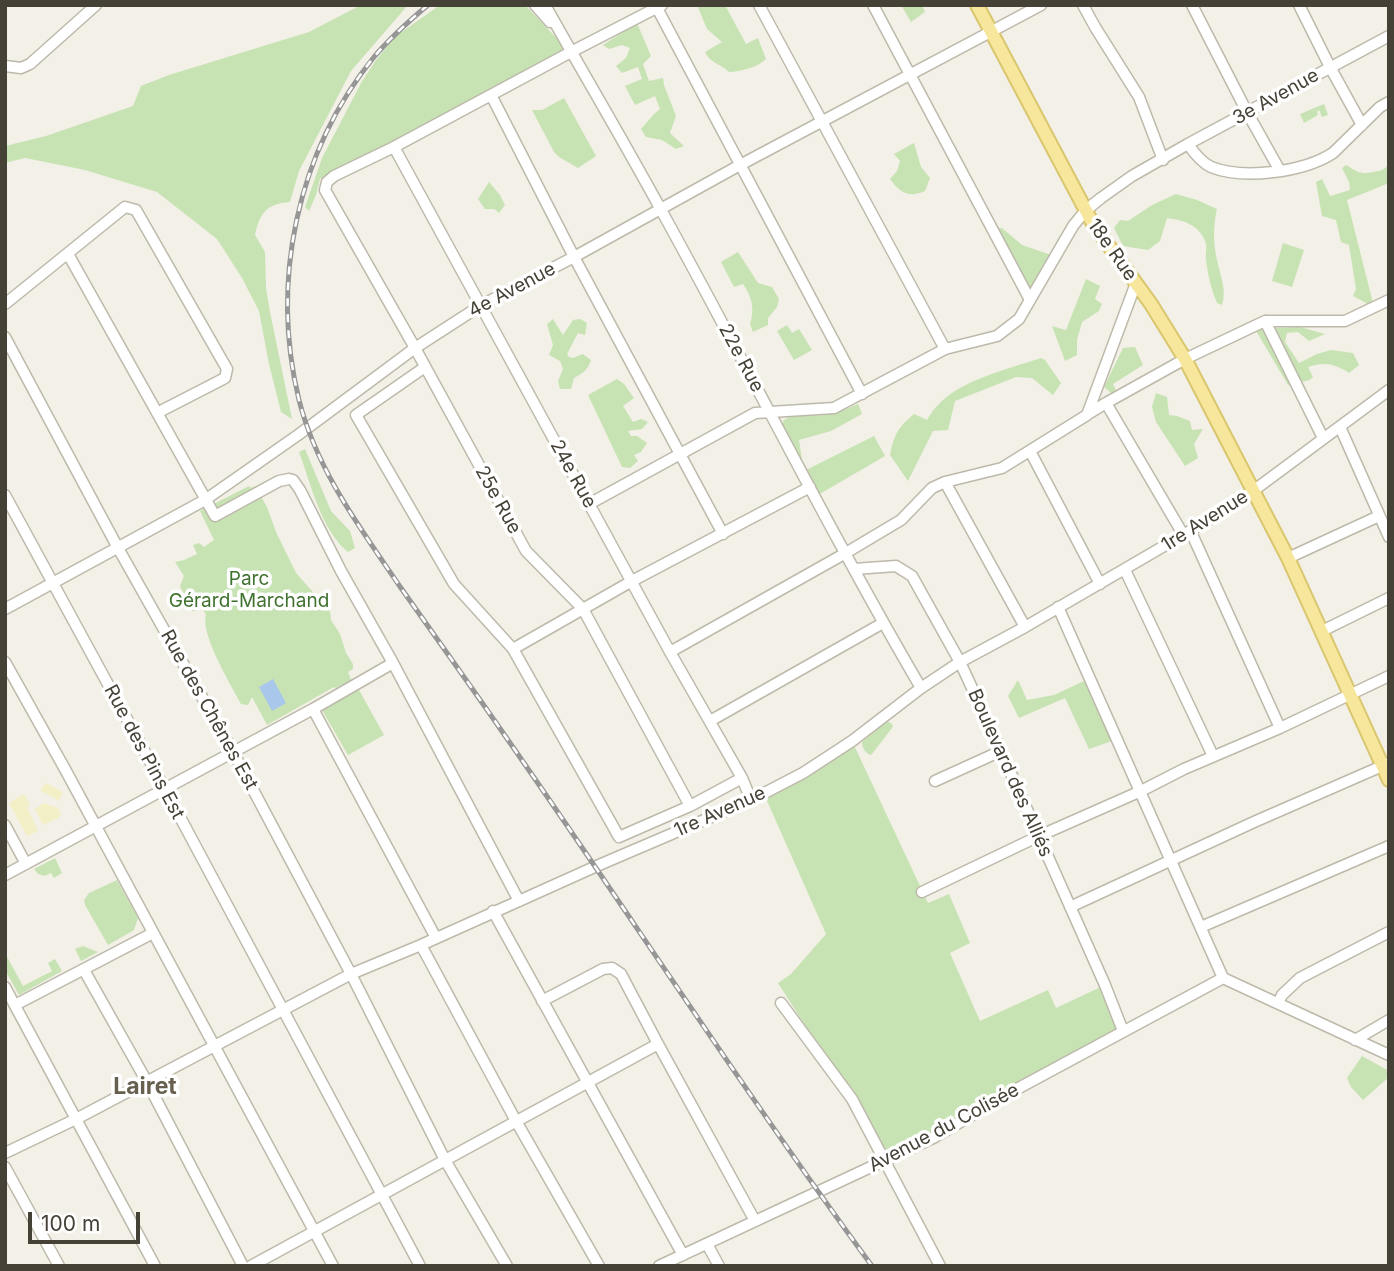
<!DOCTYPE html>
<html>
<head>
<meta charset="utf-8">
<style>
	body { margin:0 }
	#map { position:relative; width:1394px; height:1271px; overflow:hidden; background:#f2f0e7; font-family:Inter,sans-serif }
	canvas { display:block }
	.frame { position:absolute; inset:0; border:7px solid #454137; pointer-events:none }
	.scale { position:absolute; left:28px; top:1212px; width:112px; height:32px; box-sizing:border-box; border:4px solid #454137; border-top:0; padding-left:9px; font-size:21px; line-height:24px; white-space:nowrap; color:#454137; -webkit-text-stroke:5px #fff; paint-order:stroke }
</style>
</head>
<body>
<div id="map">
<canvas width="1394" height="1271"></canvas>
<div class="frame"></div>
<div class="scale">100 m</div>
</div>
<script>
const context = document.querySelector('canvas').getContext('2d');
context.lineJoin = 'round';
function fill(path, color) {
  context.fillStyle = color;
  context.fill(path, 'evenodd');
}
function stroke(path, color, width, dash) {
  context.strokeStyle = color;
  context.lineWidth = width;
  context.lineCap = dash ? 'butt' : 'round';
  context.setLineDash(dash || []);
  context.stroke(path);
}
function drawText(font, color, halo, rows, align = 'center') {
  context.font = font + ' Inter,sans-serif';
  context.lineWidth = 7;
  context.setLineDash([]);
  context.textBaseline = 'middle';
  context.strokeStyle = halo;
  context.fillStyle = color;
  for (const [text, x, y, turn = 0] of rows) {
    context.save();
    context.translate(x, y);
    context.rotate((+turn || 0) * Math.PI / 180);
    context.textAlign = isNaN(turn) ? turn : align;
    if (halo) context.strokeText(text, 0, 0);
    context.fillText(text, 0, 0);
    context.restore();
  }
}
const green = new Path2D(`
	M361 5H408L351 71 299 171 290 202C267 204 260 212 255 235L265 252 266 288 270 312 292 419 281 412 269 364 259 311 242 278 217 239 157 192 85 170 25 158 5 163V146L46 136 133 106 141 86 169 75 309 32Z
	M440 5H525L567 49 571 52 320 179 316 195 309 211 305 207 322 158 361 83 376 60 396 36Z
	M697 5H725L746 44 758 38 766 59C758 67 740 72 729 72 720 63 711 64 705 52L722 42 707 29Z
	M901 5H922L925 12 911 22Z
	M637 23 651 56 643 64 649 81 663 78 664 85 676 116 670 133 684 146 676 149 662 140 646 137 641 129 654 114 660 109 655 96 635 105 625 86 642 79 638 67 622 73 616 66 626 58 630 48 622 45 609 49 603 45Z
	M564 98 596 156 578 168 559 157 554 152 532 110H542Z
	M1324 104 1328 115 1322 117 1319 110 1317 112 1318 115 1304 123 1300 114Z
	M914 143 921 167 930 178 925 191C909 198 900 193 890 179L897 171 900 161 894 154Z
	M1389 164V183L1347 200 1374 307 1368 310 1366 303 1353 296 1356 289 1349 245 1341 242 1336 220 1322 216 1316 182 1322 179 1330 196 1350 190 1349 182 1342 168 1346 165C1358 172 1360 175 1374 172 1382 170 1383 171 1389 164Z
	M489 182 500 195 505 205 499 213 494 209H485L478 199Z
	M1176 194 1197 200 1217 209C1213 226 1213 243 1217 260 1220 275 1227 290 1222 305L1217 303C1211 289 1208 275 1206 260 1205 255 1207 249 1206 244 1201 225 1183 220 1167 218L1160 241 1148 250 1123 246 1114 228 1120 220 1128 221 1152 205Z
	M999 228H1002L1022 245 1054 256 1030 290 998 234Z
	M1283 243 1304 250 1292 287 1272 281Z
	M738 252 758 283 772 287 779 299 777 307 768 318V325L753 332 750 324C755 309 752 297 743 284L734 287 721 262Z
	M1086 279 1100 286 1095 299 1102 304 1099 311 1082 322 1077 340V355L1065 361 1052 326 1066 330Z
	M553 319 563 335 573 320 580 319 587 323 585 335 578 333 567 354 569 357 573 358 583 354 591 360C588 370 583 373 574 378L571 389H560L558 381 563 369 560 361 549 355 553 345 547 324Z
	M787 325 792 333 799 329 812 350 794 360 777 331Z
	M1300 327 1325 334 1309 341 1298 332 1287 333 1285 342 1299 363 1317 354 1331 350 1353 353 1359 365 1349 373C1334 363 1324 362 1308 367L1313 377 1310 380 1288 385 1255 329Z
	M1135 347 1143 365 1113 384 1118 395 1111 393 1104 387 1123 348Z
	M1041 358 1045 360 1061 383 1053 395 1032 378 1016 377 955 401 948 430 933 431 908 481 890 455C894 435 898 427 914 414L927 420C930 415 933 410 937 406 960 380 1008 369 1041 358Z
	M617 379 624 384 634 398 623 406 633 422 641 419 648 422 642 429 628 431 631 436H637L647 443 641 452 634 455 638 461 630 468 622 467 588 395Z
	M1156 393 1167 397 1169 415 1177 416 1190 421 1192 430 1203 429 1194 444 1198 458 1185 466 1156 422 1152 407Z
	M858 404 862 414 831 431 799 440 802 460 797 461 783 430V421C795 411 811 417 826 415 838 413 848 408 858 404Z
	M874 436 885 456 818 495 804 471Z
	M305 449 331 511 350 531 355 548 348 552C321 530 311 484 299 452Z
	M249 486 251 488 255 486 267 507 276 532 296 573 320 600 329 602 331 620 340 634 346 653 353 664V669L348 672 351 680 336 688 334 687 267 725 252 697 248 705 241 704C231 685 200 634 206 615L200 604 197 611H192L180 586 184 576 175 562 184 560 197 554 193 545 199 543 204 547 214 540 200 511Z
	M1018 680 1027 700 1054 695 1084 681 1112 741 1089 749 1065 698 1019 718 1008 696Z
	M359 690 384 735 348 755 322 710Z
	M889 722 893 725 892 728 872 754 870 755C865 752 862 748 862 742L884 723Z
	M852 741 928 903 949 894 970 943 950 953 980 1021 1048 990 1056 1008 1105 985 1123 1031 885 1161 852 1099 778 983 791 974 826 934 764 794Z
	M55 858 62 873 54 878 51 873 45 876 38 874 34 869Z
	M117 880 138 918 134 930 108 945 85 905 84 900 89 893Z
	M83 946 98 952 81 961 75 949Z
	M5 953 23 986 52 971 48 963 55 959 62 971 19 995 5 970Z
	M1362 1056 1389 1071V1077L1363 1100 1351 1087 1347 1078Z`);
const sand = new Path2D(`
	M46 783 63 792 59 801 40 790Z
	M24 794 30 804 27 807 38 831 27 836 9 803Z
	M44 803 58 808 61 814 58 818 43 825 35 809Z`);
const water = new Path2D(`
	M273 679 286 703 272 711 259 687Z`);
const minor = new Path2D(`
	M535 5 550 22
	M545 5C583 73 623 140 660 208 748 367 829 531 921 688
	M662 5 571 52 394 147 334 176 327 182 325 190 415 348 526 551 583 609 690 806
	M759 5 945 349
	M873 5 1030 300
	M1083 5 1095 27 1139 97 1163 160
	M1192 5 1247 112 1280 171
	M1299 5 1330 67 1362 125
	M657 8 862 394
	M5 66 21 68 30 64 96 5
	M491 95 574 257 723 534
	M1188 144C1194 153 1201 162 1211 167 1244 180 1304 172 1333 153L1380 107 1389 102
	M394 147 670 652 742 778 751 800
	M68 254 215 516 279 481 289 479 293 480 300 490 341 571 393 663 519 901
	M5 304 125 207 136 210 227 369 225 378 157 413
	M1265 321 1323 438
	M5 337 118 548 233 752 351 974 445 1160 507 1266
	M425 367 356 415 454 584 513 649 619 837 690 806 742 778
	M1106 403 1184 536
	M1088 414 1106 403 1185 359 1265 321H1345L1389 300
	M1340 427 1389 537
	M1030 451 1100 584
	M945 482 1025 627
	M5 495 165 789 420 1266
	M589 504 755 413 834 408 945 349 997 336 1019 319 1073 226 1085 211 1101 198 1132 176 1188 144 1389 36
	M1191 532 1280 728
	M1288 558 1379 516
	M854 569 896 566 912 576 960 662 1001 751 1105 985 1123 1031
	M1125 570 1213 756
	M1058 607 1223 978
	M5 609 205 500 298 435 415 348 480 306 574 257 740 165 1041 5
	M1322 631 1389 598
	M513 649 632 581 810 487
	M670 652 844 554 901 520 932 488 945 482 1002 468 1087 415 1136 283
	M5 662 66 771 333 1266
	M313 709 436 938
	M710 721 883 623
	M935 781 1001 751
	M5 825 26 864
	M5 875 313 709 393 663
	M922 892 1039 836 1141 791 1184 769 1280 728 1389 676
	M1070 907 1254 822 1389 763
	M493 911 683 1255
	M1201 927 1389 846
	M421 945 516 1121 599 1266
	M84 970 147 1082 243 1266
	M1223 978 1389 1055
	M5 987 155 1266
	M542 1001 603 969 612 968 621 974 658 1044 755 1221
	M781 1003 852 1099 940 1266
	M1278 1003 1282 995 1300 978 1389 932
	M15 1005 153 933
	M1355 1040 1389 1020
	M5 1153 76 1119 351 974 421 945 599 865 751 800 803 773 852 741 921 688 960 662 1025 627 1207 521 1253 491 1389 390
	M5 1167 59 1266
	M707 1244 719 1266
	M251 1266 658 1044
	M659 1266 935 1137 1015 1090 1223 978`);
const major = new Path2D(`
	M977 5 1093 224 1151 304 1185 359 1288 558 1389 780`);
const rail = new Path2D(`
	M428 5C409 21 390 38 374 57 297 152 270 281 299 400 317 471 361 529 401 588 437 639 473 689 508 740 630 915 746 1094 872 1266`);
const streetNames = [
	["3e Avenue",1276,97,-29],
	["18e Rue",1112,250,55],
	["4e Avenue",512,290,-28],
	["22e Rue",741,358,62],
	["24e Rue",573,474,61],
	["25e Rue",498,500,61],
	["1re Avenue",1205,521,-32],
	["Rue des Chênes Est",209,710,61],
	["Rue des Pins Est",144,752,62],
	["Boulevard des Alliés",1010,773,66],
	["1re Avenue",720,812,-24],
	["Avenue du Colisée",944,1128,-28]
];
const parkNames = [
	["Parc",249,579],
	["Gérard-Marchand",249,601]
];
const quarterNames = [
	["Lairet",145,1087]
];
fill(green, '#c8e3b3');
fill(sand, '#f3efc6');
fill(water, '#a8c7ea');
stroke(minor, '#bdb9ab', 13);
stroke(major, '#dac66e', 16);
stroke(minor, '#fff', 10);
stroke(major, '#f6e79d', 12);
stroke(rail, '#969696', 5);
stroke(rail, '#fff', 2.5, [8]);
drawText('19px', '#454137', '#fff', streetNames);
drawText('19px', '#40722f', '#fff', parkNames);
drawText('bold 23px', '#67604f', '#fff', quarterNames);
</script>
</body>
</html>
